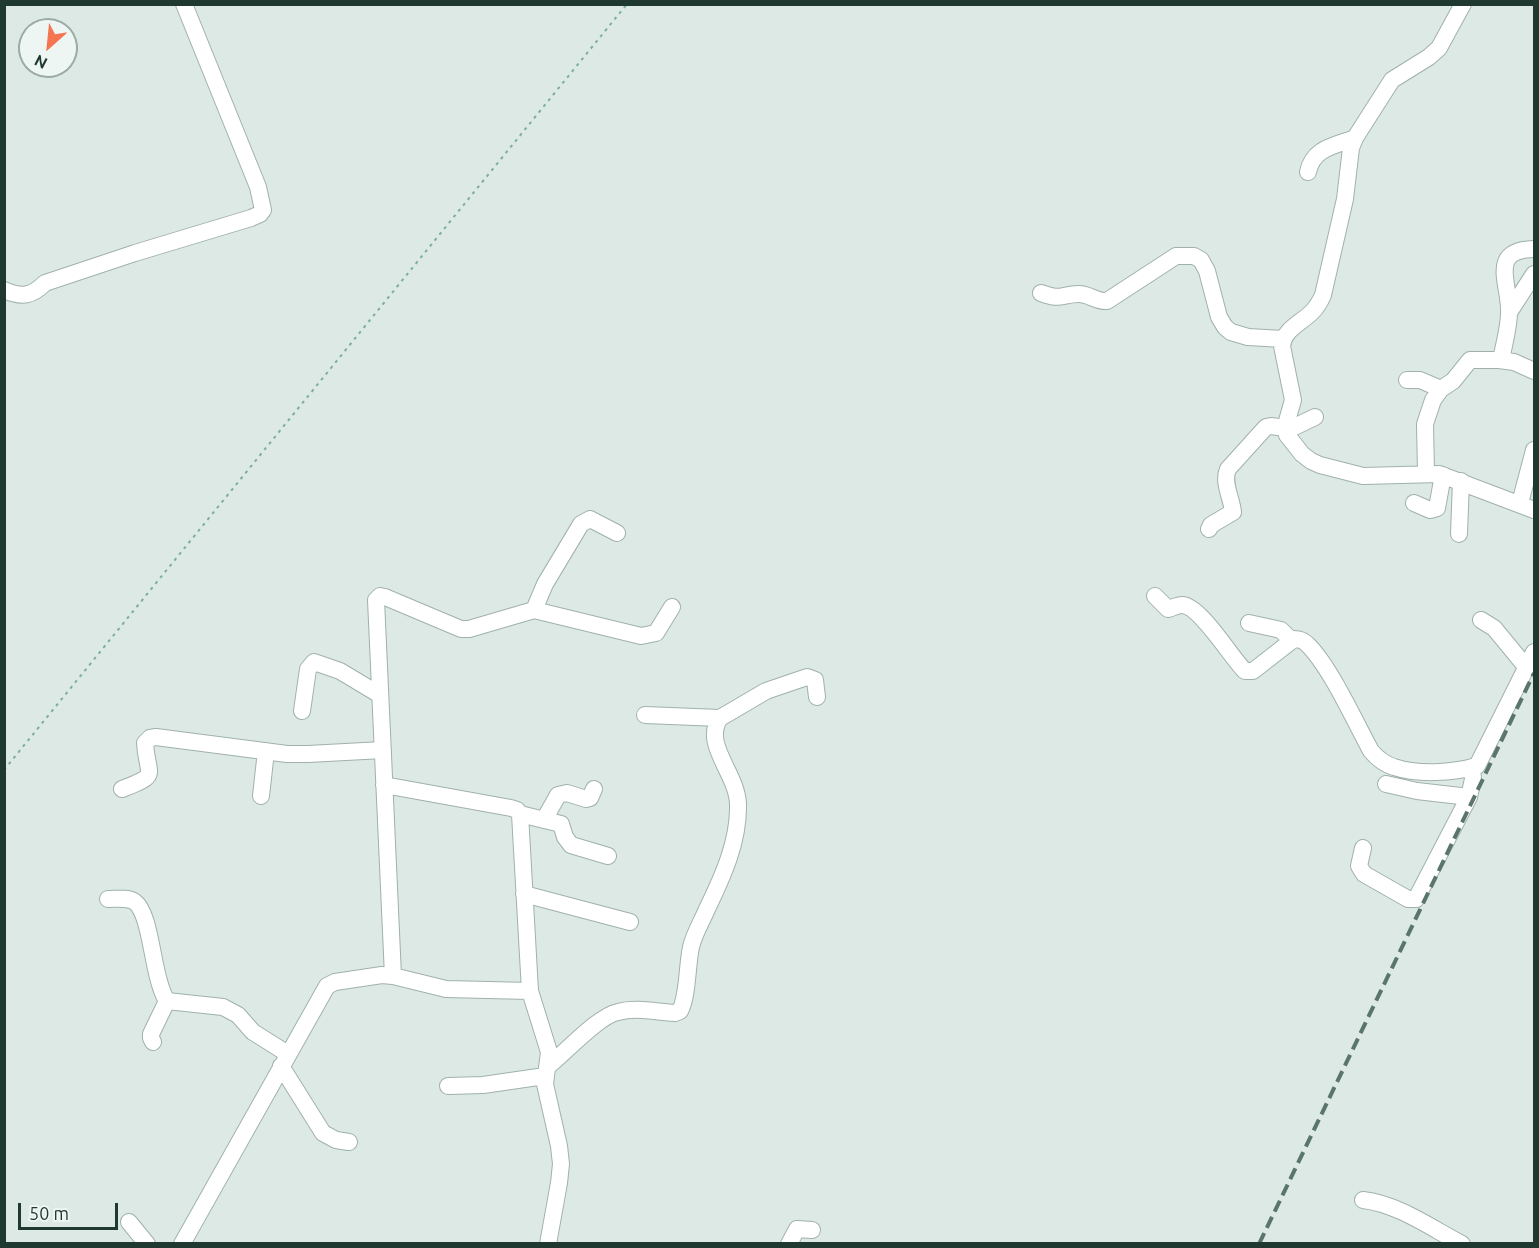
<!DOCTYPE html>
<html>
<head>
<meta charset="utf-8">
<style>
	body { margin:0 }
	#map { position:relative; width:1539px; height:1248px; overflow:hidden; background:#dde9e4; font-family:Ubuntu,sans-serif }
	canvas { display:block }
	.frame { position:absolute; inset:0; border:6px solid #1f3931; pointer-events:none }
	.north { position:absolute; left:18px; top:18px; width:60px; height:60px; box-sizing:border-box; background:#edf6f2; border:2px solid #9baaa5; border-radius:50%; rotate:207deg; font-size:16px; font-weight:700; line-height:24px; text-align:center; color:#1f3931 }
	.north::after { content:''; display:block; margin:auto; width:21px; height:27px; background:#f47550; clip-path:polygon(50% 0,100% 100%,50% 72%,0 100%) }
	.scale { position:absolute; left:18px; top:1203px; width:100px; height:27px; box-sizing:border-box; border:3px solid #1f3931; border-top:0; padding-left:8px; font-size:18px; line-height:21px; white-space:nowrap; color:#1f3931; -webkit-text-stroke:4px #edf6f2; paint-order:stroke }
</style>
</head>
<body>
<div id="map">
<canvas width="1539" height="1248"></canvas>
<div class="frame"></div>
<div class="north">N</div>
<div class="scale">50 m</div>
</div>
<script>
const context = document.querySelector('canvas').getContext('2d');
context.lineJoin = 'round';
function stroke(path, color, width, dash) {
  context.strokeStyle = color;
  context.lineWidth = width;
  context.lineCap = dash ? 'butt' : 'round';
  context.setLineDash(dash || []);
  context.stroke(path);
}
const path = new Path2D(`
	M4 770 627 4`);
const minor = new Path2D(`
	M1463 4 1439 48 1429 57 1392 80 1355 138 1351 148 1345 199 1323 295C1320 302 1317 307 1312 312 1301 323 1284 329 1282 346L1293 400 1285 428 1287 435 1302 454 1311 461 1320 465 1363 476 1439 474 1534 510
	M1308 172C1313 148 1334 146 1355 138
	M4 290C22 298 32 296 45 283L135 253 251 218 260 214 263 210 258 187 184 4
	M1041 293C1062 301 1061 294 1079 294 1089 294 1097 302 1107 301L1176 256H1194L1201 260 1207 271 1219 317 1225 327 1231 332 1248 337 1283 339
	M1510 311 1534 274
	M1499 360 1514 362 1534 371
	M1407 380H1420L1441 389
	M1286 431 1315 417
	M1426 473 1425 424 1433 400 1441 389 1453 381 1470 360H1499L1502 355C1505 340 1510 323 1509 308 1508 280 1490 250 1534 249
	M1414 503 1430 510 1437 508 1443 475
	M1520 503 1534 450
	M1209 529 1211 525 1233 512C1232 499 1222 482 1228 469L1266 427 1271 426 1285 428
	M1459 534 1461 481
	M1155 596 1168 609C1172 608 1178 605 1182 605 1200 605 1232 659 1245 671H1253L1294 639C1300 639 1303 640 1307 644 1330 666 1355 722 1371 751 1377 758 1384 764 1394 767 1418 775 1453 773 1477 766L1534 652
	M534 610 545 584 581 524 590 519 617 533
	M1481 620 1494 628 1527 668
	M1249 623 1281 630 1292 641
	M302 711 308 669 314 662 340 671 380 695
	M645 715 720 718
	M1386 784 1417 791 1469 797
	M384 785 511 808 517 810 520 814 530 991 549 1052 545 1084 559 1146 561 1164 559 1183 548 1244
	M122 789C161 774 147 777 145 743L150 738 156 737 287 754H308L383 750
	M261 796 266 751
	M520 814 561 824 565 837 571 845 608 856
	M544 820 558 795 567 793 586 799 590 798 594 789
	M1363 848 1359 866 1364 874 1408 899H1416L1469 797 1473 779 1472 767
	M524 894 630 922
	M108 899C116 899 128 897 135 902 152 915 152 978 167 1001L223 1007 238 1015 253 1032 288 1054
	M393 976 376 600 380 596 385 597 461 629H469L534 610 641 636 656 633 672 607
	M153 1042 151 1038V1034L167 1001
	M281 1066 323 1133 336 1140 349 1142
	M547 1067C565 1053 598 1016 618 1012 636 1007 656 1012 675 1013L680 1011C688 996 687 965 691 947 694 934 702 921 707 909 723 876 739 841 738 804 737 773 702 744 720 718L766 691 807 677 815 680 817 697
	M448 1086 483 1085 545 1076
	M1363 1200C1398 1204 1431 1228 1462 1244
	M129 1222 147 1244
	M182 1244 327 986 335 982 382 975 393 976 446 989 530 991
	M789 1244 797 1229 812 1230`);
const rail = new Path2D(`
	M1259 1244 1534 673`);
stroke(minor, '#a0b1ab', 18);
stroke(path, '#7dae9d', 2, [3, 4.5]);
stroke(minor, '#fff', 16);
stroke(rail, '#59756d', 4, [12, 6]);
</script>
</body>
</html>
